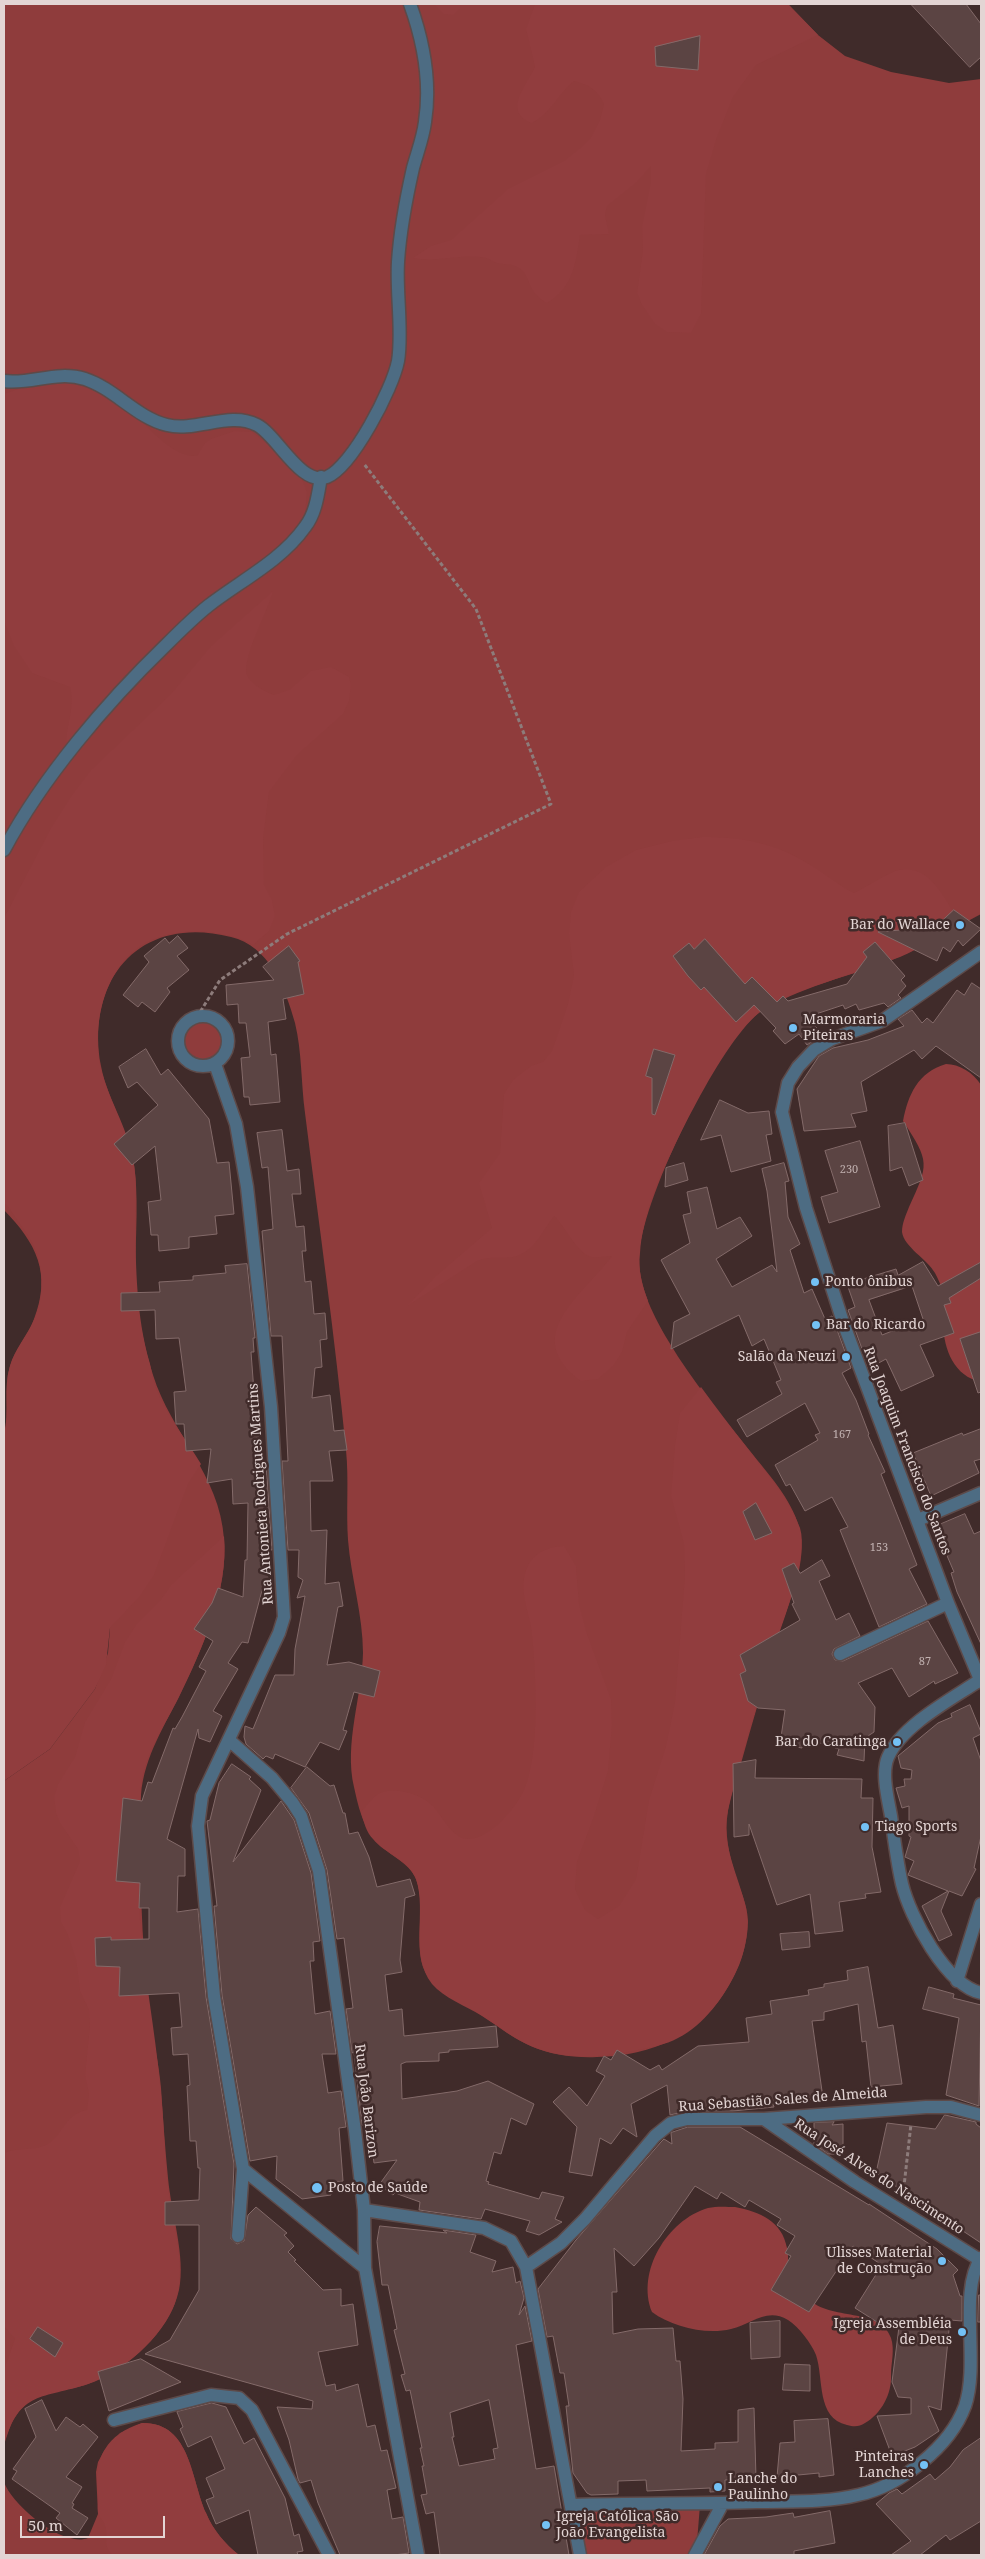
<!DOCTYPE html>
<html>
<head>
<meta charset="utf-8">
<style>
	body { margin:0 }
	#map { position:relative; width:985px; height:2559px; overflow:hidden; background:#402b2a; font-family:"Noto Serif",serif }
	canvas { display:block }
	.frame { position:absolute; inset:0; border:5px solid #e3d5d4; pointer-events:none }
	.scale { position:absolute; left:20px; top:2516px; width:145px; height:22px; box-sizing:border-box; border:2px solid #e3d5d4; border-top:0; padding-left:6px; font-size:15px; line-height:18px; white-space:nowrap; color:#e3d5d4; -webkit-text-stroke:4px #402b2a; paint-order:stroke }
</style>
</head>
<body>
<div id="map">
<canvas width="985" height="2559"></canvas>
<div class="frame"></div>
<div class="scale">50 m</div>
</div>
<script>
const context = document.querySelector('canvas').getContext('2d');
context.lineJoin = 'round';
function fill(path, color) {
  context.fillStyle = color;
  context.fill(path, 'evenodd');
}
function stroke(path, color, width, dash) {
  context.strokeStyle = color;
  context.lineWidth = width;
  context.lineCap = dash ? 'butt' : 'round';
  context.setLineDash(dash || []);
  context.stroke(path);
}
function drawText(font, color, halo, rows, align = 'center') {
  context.font = font + ' "Noto Serif",serif';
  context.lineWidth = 5;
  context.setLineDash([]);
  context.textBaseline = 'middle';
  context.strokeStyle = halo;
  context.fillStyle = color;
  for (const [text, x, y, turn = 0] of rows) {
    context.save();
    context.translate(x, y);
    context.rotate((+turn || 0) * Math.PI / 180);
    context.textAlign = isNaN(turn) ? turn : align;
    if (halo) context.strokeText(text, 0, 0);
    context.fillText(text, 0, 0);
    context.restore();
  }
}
const green = new Path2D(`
	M4 4H788L818 35 845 56 891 72 949 83 981 79V914C955 928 929 944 901 956 860 975 787 988 755 1016 714 1051 640 1204 639 1258 639 1288 654 1317 669 1342 692 1381 722 1416 750 1451 768 1474 791 1498 799 1527 809 1562 788 1603 778 1636 765 1680 752 1723 740 1767 736 1781 730 1796 728 1811 724 1833 729 1855 736 1877 741 1893 747 1903 748 1921 748 1943 740 1966 729 1985 702 2034 652 2056 597 2057 575 2058 550 2055 531 2046 510 2037 492 2021 473 2010 464 2005 442 1994 435 1986 430 1981 426 1974 423 1967 414 1940 427 1901 415 1877 408 1863 393 1857 382 1847 364 1831 359 1810 354 1787 344 1743 362 1697 363 1653 363 1615 351 1578 348 1540 346 1510 349 1480 346 1450 335 1337 319 1225 305 1113 301 1083 302 1052 295 1023 285 987 269 946 231 937 141 914 85 978 101 1066 108 1103 132 1135 135 1173 139 1210 134 1249 136 1286 138 1317 144 1346 153 1375 171 1433 220 1475 224 1539 228 1590 204 1645 182 1690 166 1724 144 1756 141 1795 140 1810 141 1825 141 1840 140 1901 143 1960 151 2021 154 2043 159 2065 161 2088 163 2118 165 2148 168 2178 171 2212 186 2257 179 2290 170 2332 126 2370 88 2384 66 2392 42 2389 24 2406 12 2417 9 2430 4 2445V1781L50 1749 95 1689 108 1653 110 1628 4 1434C10 1412 3 1388 10 1366 15 1349 28 1336 34 1319 52 1273 36 1243 4 1210Z
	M183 1041a20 20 0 1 1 40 0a20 20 0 1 1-40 0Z
	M142 2423C191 2422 191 2480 206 2513 213 2530 225 2544 239 2555H4V2482C12 2505 63 2548 88 2538L98 2514 96 2472 98 2462 104 2451 120 2433Z
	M700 2505 697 2542 688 2555H585L577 2508Z`);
const forest = new Path2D(`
	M433 4H460V9L453 15 444 14Z
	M535 4H788L818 35 756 65 733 97 717 137 706 174 701 314 691 333 667 332 655 324 642 305 637 293 643 250 642 227 651 182V166L637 182 607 206 605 215 609 234 580 235C576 263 573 288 547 303 526 292 531 275 519 268 512 263 505 265 497 263 493 262 490 259 486 258 461 253 438 263 413 258L431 246 451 240 508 189 564 161 579 149 590 139 600 120 604 104C597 89 589 85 574 81 558 94 551 113 532 123 502 112 526 86 535 67L526 29Z
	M67 382C91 388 114 397 133 413 150 428 173 458 197 456L205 443 211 439 235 431 252 432 276 451 302 479 307 492 305 516 289 540 207 603 67 752C63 730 76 710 70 687L32 673 14 646 4 621V394L35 383Z
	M273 591C269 610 239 662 248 677 254 686 264 691 274 695L289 690 311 671 331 667 349 677 351 685 349 701 343 714 297 755 269 792 263 839 264 885 272 900 275 916 269 931 253 945C226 930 184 927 154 939 104 959 89 1028 103 1076 113 1109 133 1138 135 1173 137 1187 135 1203 135 1218 136 1268 136 1316 150 1364 152 1374 154 1384 158 1393 169 1418 187 1441 201 1464L188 1484 154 1575 140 1596 110 1628 106 1665 95 1689 50 1749 4 1781V1434C10 1412 3 1388 10 1366 15 1349 26 1337 33 1322 43 1302 44 1275 37 1254 33 1239 16 1219 7 1205L4 1204V918L51 828 72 795 91 770 171 694 211 646Z
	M702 837C744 837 776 843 812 866 827 875 838 885 854 893 865 888 889 872 899 870 931 863 947 903 961 925 941 935 921 948 900 957 856 974 807 985 766 1008 728 1029 668 1155 652 1198 646 1216 641 1235 640 1253 638 1271 642 1285 648 1301L627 1332 622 1352 613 1366 598 1379 581 1381C519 1336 583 1295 612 1256 606 1256 598 1258 592 1257 579 1256 565 1226 554 1216 543 1230 536 1249 517 1256 504 1260 490 1255 477 1261L407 1306 436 1276 492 1228 479 1183 500 1153 504 1094 513 1080 531 1066 543 1062 552 1051 568 1004 574 975 569 934 571 912 579 892 606 867 636 850 672 841Z
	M946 1064C959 1064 974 1073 981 1085V1382C954 1376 944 1350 943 1324 943 1315 945 1304 944 1294 942 1287 938 1279 935 1273 927 1259 904 1247 902 1232 902 1223 906 1215 909 1207 929 1164 930 1162 903 1121 908 1095 918 1072 946 1064Z
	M701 1387C716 1408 732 1428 748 1449 767 1474 789 1498 800 1528 809 1557 783 1620 774 1649 758 1703 741 1756 728 1810 720 1844 739 1876 746 1908 750 1928 745 1954 736 1972 724 1997 704 2025 678 2038 665 2045 652 2047 638 2050 603 2057 568 2061 533 2047 515 2040 498 2026 482 2016 466 2006 444 1998 432 1984 409 1954 427 1912 416 1879 409 1860 385 1854 373 1839 366 1832 364 1822 361 1812 366 1807 373 1796 380 1793 394 1786 422 1794 433 1806 441 1815 449 1831 460 1837 483 1848 514 1810 523 1792 541 1756 536 1667 531 1627 528 1611 521 1594 524 1578 528 1556 543 1547 564 1546L576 1566 579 1604 587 1634 611 1699 612 1726 608 1771 594 1816 577 1862 575 1889 585 1910 598 1919 619 1906 636 1879 649 1800 666 1746 675 1702 685 1575 684 1544 671 1496 675 1445 680 1413Z
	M224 1536C229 1588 202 1650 179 1697 165 1725 144 1755 141 1787 139 1805 141 1825 141 1843 140 1869 139 1895 140 1920 144 1975 155 2029 160 2084 164 2118 164 2152 168 2186 172 2223 188 2266 175 2303 163 2337 122 2373 88 2384 43 2399 19 2390 4 2445V2370L15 2339 4 2326V2153C18 2147 33 2151 46 2145 64 2135 63 2115 87 2110L89 2094 85 2075 90 2026 89 2010 80 1991 76 1959 68 1935 61 1922 60 1907 80 1861 78 1849 60 1823 56 1813 54 1797 58 1784 75 1757 85 1722 111 1679 125 1642 136 1625 160 1601 171 1585Z
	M735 2207C760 2212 782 2221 787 2248 789 2255 787 2264 790 2271 794 2280 802 2292 809 2299 829 2321 881 2307 891 2338 895 2350 891 2363 891 2375 892 2394 881 2414 865 2423 859 2427 854 2427 847 2425 816 2418 824 2379 816 2355 811 2343 799 2327 788 2320 766 2307 751 2325 731 2329 706 2335 672 2327 652 2312 636 2272 667 2220 708 2208 717 2206 727 2207 735 2207Z
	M142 2423C191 2422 191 2480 206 2513 213 2530 225 2544 239 2555H112C101 2542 110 2536 104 2523 102 2519 99 2517 98 2513 97 2507 99 2500 98 2494 93 2458 107 2434 142 2423Z`);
const building = new Path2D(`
	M911 4H966L981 24V57L970 67Z
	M700 36 698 70 656 66 655 47Z
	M954 910 981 929 963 946 958 940 950 952 943 947 937 961 878 932 922 928 928 919 937 925Z
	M178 936 188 948 177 956 189 970 167 988 170 992 155 1012 142 1002 138 1007 123 995 149 962 144 956 165 938 169 943Z
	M705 939 745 984 752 977 777 1002 783 996 788 1001 847 984 867 957 863 952 875 942 905 976 901 980 906 986 898 995 901 998 888 1007 884 1003 859 1010 856 1004 845 1009 843 1005 807 1017 823 1035 807 1045 799 1034 785 1044 773 1031 776 1028 754 1005 736 1022 704 987 701 990 688 976 673 956 689 943 694 949Z
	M289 946 300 961 298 962 304 994 283 999 286 1019 268 1022 271 1055 276 1054 280 1102 250 1105 249 1097H244L241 1058 250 1057 246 1023H239L238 1004 227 1005 226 985 274 980 263 967Z
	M972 983 981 989V1078L936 1046 922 1059 914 1050 861 1082 867 1111 851 1114 856 1127 804 1131 797 1089 819 1056 833 1048 868 1040 904 1026 898 1019 912 1010 922 1023 927 1018 933 1023 957 990 964 995Z
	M146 1049 161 1075 168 1069 209 1119 217 1163 229 1162 234 1214 215 1216 217 1234 189 1237V1248L159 1251 158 1235H151L148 1202 161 1200 155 1146 132 1165 114 1144 158 1105 137 1082 128 1088 119 1067Z
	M654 1049 675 1055 655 1115 652 1114V1078L646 1076Z
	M720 1100 748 1113 769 1111 772 1134 766 1135 771 1161 731 1172 721 1135 701 1140Z
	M905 1123 923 1180 909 1186 902 1167 890 1171 888 1126Z
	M282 1130 287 1171 299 1169 301 1194H292L296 1227 304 1226 306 1251H302L305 1282 311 1281 314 1314 325 1313 327 1339 320 1340 322 1367 315 1368 312 1398 330 1395 334 1431 344 1430 347 1450 329 1451 333 1481H310L311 1531 327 1530 325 1584 339 1582 343 1606 338 1607 327 1665 349 1662 380 1671 374 1697 354 1692 343 1730 347 1731 339 1750 320 1742 305 1767 275 1754 273 1759 266 1756 263 1759 246 1744 244 1737 245 1726 253 1729 275 1675H294L295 1649 305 1596 297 1598 303 1580 298 1577 299 1550H288L282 1461H288L282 1336H271L262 1231 273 1229 268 1167 262 1168 257 1133Z
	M860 1141 880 1207 829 1223 821 1197 838 1192 825 1151Z
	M684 1163 688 1180 665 1187 666 1168Z
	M784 1163 789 1181 785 1182 788 1217 800 1244 790 1250 804 1293 812 1289 825 1319 832 1316 851 1368 842 1373 856 1400 869 1434 868 1435 885 1472 881 1474 917 1565 909 1569 927 1604 879 1627 840 1530 848 1527 832 1497 805 1511 790 1484 786 1486 775 1465 818 1440 815 1435 820 1433 805 1403 747 1437 737 1420 782 1394 776 1382 781 1380 764 1339 752 1346 739 1315 671 1349 674 1322 690 1314 661 1260 690 1243 683 1215 691 1213 687 1192 707 1187 717 1229 740 1217 752 1236 716 1259 732 1287 772 1265 777 1272 767 1191 762 1169Z
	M923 1262 938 1286 981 1262V1278L949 1298 951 1303 944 1305 954 1333 920 1345 934 1376 901 1391 886 1359 873 1366 869 1358 866 1360 848 1310 855 1307 847 1284 896 1269 898 1275ZM912 1286 923 1319 882 1335 869 1300Z
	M247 1264 255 1338H253L254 1352H251L254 1392H256L261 1462H266L272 1550H269L270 1583H264L248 1643 242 1642 228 1663 238 1669 213 1711 222 1716 210 1742 199 1738 198 1729 167 1839 185 1849V1876H178L177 1912 198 1909 206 1997 234 2164 231 2239 237 2244 244 2241 248 2215 256 2207 287 2233 284 2235 294 2246 288 2252 296 2260 294 2261 323 2290 341 2289V2306L353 2304 358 2345 318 2352 326 2386 335 2384 336 2391 358 2384 367 2427 375 2425 381 2451 387 2450 396 2488 387 2490 392 2519 403 2517 409 2553 394 2555H340L318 2503 311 2480 300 2483 298 2479 289 2440 277 2407 312 2409 313 2401 145 2354 170 2340 199 2290V2225H165V2202L199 2200 200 2168H198L196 2141H190L187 2086 190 2085 188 2054 173 2055 171 2028 182 2027 179 1993 119 1996 120 1967 96 1966 95 1938 111 1937V1940L149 1939V1908H139L140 1883 116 1881 123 1798 142 1801 148 1782 152 1783 173 1728 175 1729 182 1717 206 1671 199 1667 213 1641 194 1629 212 1603 218 1588 243 1597 245 1560H247L248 1503 233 1504 232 1479 207 1483 211 1449 186 1451 184 1424H176L174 1392 186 1391 179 1338 156 1339 155 1310 121 1311V1293L160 1292 159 1282 193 1280V1276L226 1273 225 1266Z
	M981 1332V1392L978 1393 960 1339Z
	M981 1429V1459L974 1461 979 1473 931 1496 913 1453 962 1433 963 1435Z
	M756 1503 772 1533 755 1540 743 1512Z
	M965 1514 974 1534 981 1531V1644L957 1592 951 1573 954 1572 939 1537V1525Z
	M822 1560 830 1576 819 1581 836 1620 849 1613 860 1636 834 1649 832 1654 835 1660 843 1661 928 1621 958 1673 935 1684 934 1681 909 1697 892 1668 858 1683 875 1707 874 1732 865 1738 864 1761 837 1755 839 1749 804 1738 802 1748 780 1744 785 1710 758 1708 748 1701 740 1674 746 1671 740 1655 800 1620 792 1604 794 1603 782 1569 794 1563 800 1573Z
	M970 1705 981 1732V1734L973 1738 981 1761V1836L974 1868 976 1869 962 1896 949 1891 941 1911 952 1935 939 1941 922 1906 948 1891 908 1875 914 1861 905 1857 911 1837 909 1836V1806L902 1808 896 1788 905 1786 904 1779H911L912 1770 901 1768 898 1756 938 1723 952 1717 951 1714Z
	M756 1760 755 1778 862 1779 861 1798H873L872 1847 881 1892 865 1894 866 1898 839 1902 843 1931 815 1934 810 1894 777 1905 749 1824V1835L734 1837 733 1764Z
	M232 1764 251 1777 249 1779 261 1790 233 1862 281 1801 294 1820 311 1873 320 1941 313 1942 314 1961H310L315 2014 330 2011 336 2054H322L328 2093 341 2091 346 2127 339 2128 343 2181 331 2183V2195L302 2199 276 2179 277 2156 250 2161 222 1995 214 1906H217L207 1821 210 1820 219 1783Z
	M307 1767 330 1786 334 1785 343 1813H345L349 1834 358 1832 369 1857 377 1887 410 1879 415 1895 405 1898 400 1960 402 1972 385 1975 389 2011 402 2009 404 2036 496 2026 498 2047 449 2050V2052L439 2053V2061L406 2062 401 2064 402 2099 457 2091 488 2081 534 2104 526 2125 511 2118 501 2154 494 2152 486 2181 489 2182 488 2184 539 2199 542 2192 564 2197 555 2219 562 2222 539 2235 526 2231 530 2221 485 2209 481 2219 419 2210 420 2202 395 2193 393 2195 379 2185 397 2160 374 2163 369 2124 362 2125 354 2052 352 2053 346 2009 353 2008 344 1938 337 1939 327 1870 309 1813 291 1788Z
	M809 1932 810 1947 782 1950 780 1934Z
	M868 1967 878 2028 893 2025 902 2084 871 2087 866 2041 862 2042 858 2004 824 2012V2020L812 2021 823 2098 773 2104 774 2107 733 2111H687L670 2115 667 2085 631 2104 637 2137 623 2128 611 2144 600 2138 592 2176 569 2172 577 2127 553 2102 569 2087 587 2106 605 2076 596 2071 604 2056 611 2060 617 2050 650 2070 659 2065 662 2070 698 2046 749 2042 746 2018 772 2014 770 2001 809 1995 808 1990 824 1987V1984L848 1980 847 1971Z
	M929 1987 954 1994 953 1998 981 2005 979 2106 946 2095 959 2018 923 2009Z
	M945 2115 976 2122V2124L981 2128V2243L876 2173 887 2123 935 2129Z
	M834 2122 832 2125 843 2124V2154H828L814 2144V2123Z
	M688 2127H740L869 2205V2204L937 2249 958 2270 953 2275 960 2296H962V2321L950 2320 941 2410 928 2406 939 2431 915 2447 892 2456 877 2416 911 2414V2398L898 2397 892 2382 900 2319 883 2330 877 2322 855 2308 882 2265 853 2246 809 2312 771 2290 791 2256 785 2253 795 2236 777 2225 781 2219 749 2200 745 2207 721 2192 717 2199 695 2186 659 2238 634 2266 614 2248 617 2292H612L613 2334 638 2329 673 2328 676 2361H680L683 2399 681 2451 715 2449V2443L738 2442V2410L754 2408 756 2478 725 2480V2491L710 2492V2488L647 2491 646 2480 618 2481V2494L591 2495 587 2493 573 2473 566 2406H569L564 2373H560L553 2336 547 2337 538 2289 576 2240 661 2142 664 2139 672 2144 671 2133Z
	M380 2226 447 2233 443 2230 476 2235 470 2252 496 2261 492 2272 513 2267 516 2283 520 2281 524 2298 519 2315 525 2306 532 2341 516 2345 536 2469 554 2466 569 2555H440L434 2512 426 2514 421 2495 427 2494 422 2466H424L420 2448H422L410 2390 406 2391 401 2375 405 2374 394 2330 397 2329 388 2285H382L377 2242ZM489 2400 498 2448 493 2449 495 2459 459 2466 452 2437H454L450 2413Z
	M979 2295H981V2322H978Z
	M780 2321V2357L751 2359 750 2323Z
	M38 2327 63 2343 55 2357 30 2339Z
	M141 2359 181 2382 109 2411 98 2372Z
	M785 2364 810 2365V2391L783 2390Z
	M42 2400 56 2431 66 2417 80 2427 83 2424 98 2437 66 2477 82 2487 72 2503 74 2504 72 2508 88 2518 77 2535 56 2518 60 2513 12 2479 17 2471 13 2469 36 2437 25 2409Z
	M212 2403 226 2407 244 2444 254 2438 285 2498 294 2536 299 2534 303 2551 297 2552 298 2555H258L249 2510 216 2524 206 2500 214 2497 206 2478 225 2469 211 2436 188 2447 180 2429 183 2427 177 2412Z
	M828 2419 834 2475 819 2477V2473L777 2477 780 2443 795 2442 794 2421Z
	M981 2438V2521L950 2540 946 2535 920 2555H891L911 2541 876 2504 889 2493 897 2489 902 2494 930 2474 935 2480 950 2467 963 2450Z
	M830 2511 835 2543 794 2551V2555H704L720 2526 728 2519 766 2517 793 2513 794 2517Z`);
const path = new Path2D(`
	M197 1017 220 980 287 934 551 804 476 609 364 464
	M903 2195 911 2124`);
const street = new Path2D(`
	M4 381C31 385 56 370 85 379 115 389 137 418 167 425 196 432 230 411 257 425 277 435 301 487 327 477 352 467 393 388 398 361 403 332 396 293 398 262 400 231 406 199 413 168 417 153 423 138 425 122 431 83 423 40 410 4
	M4 850C42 778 107 702 166 645 179 632 193 618 208 606 240 581 281 561 305 527 316 513 318 494 321 477
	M981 952 882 1021 832 1039 814 1050 798 1067 788 1083 782 1112 806 1208 844 1325 948 1603 981 1682
	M178 1041a25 25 0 1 1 50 0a25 25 0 1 1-50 0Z
	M215 1064 236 1124 247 1187 271 1407 284 1617 279 1633 202 1796 198 1826 214 1996 243 2169 365 2268
	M918 1520 981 1493
	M840 1654 948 1603
	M980 1680C952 1699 902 1725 888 1757 881 1773 888 1799 891 1816 894 1839 897 1862 902 1884 910 1917 946 1985 981 1993
	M229 1740 272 1778 292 1802 301 1816 319 1871 355 2131 364 2210 365 2268 418 2555
	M957 1981 981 1904
	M764 2119 855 2182 980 2260
	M364 2210 484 2228 511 2241 526 2267 580 2555
	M238 2236 243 2169
	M526 2267 561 2243 585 2219 655 2136 671 2123 687 2119H764L926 2107H951L981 2115
	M114 2420 211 2395 239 2398 252 2410 329 2555
	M572 2505C634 2503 695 2504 757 2502 790 2501 825 2503 858 2495 900 2486 950 2447 965 2406 980 2362 958 2292 981 2258
	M695 2555 723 2503`);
const markers = [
	[960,925,5,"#73c1f5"],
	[793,1028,5,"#73c1f5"],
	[815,1282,5,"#73c1f5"],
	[816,1325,5,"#73c1f5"],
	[846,1357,5,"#73c1f5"],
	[897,1742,5,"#73c1f5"],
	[865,1827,5,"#73c1f5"],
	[317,2188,6,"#73c1f5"],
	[942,2261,5,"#73c1f5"],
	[962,2332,5,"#73c1f5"],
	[924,2465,5,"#73c1f5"],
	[718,2487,5,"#73c1f5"],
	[546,2525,5,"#73c1f5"]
];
const numberNames = [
	["230",849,1170],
	["167",842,1435],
	["153",879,1548],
	["87",925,1662]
];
const poiNames = [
	["Bar do Wallace",950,925,"right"],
	["Marmoraria",803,1020],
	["Piteiras",803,1036],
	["Ponto ônibus",825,1282],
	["Bar do Ricardo",826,1325],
	["Salão da Neuzi",836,1357,"right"],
	["Bar do Caratinga",887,1742,"right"],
	["Tiago Sports",875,1827],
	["Posto de Saúde",328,2188],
	["Ulisses Material",932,2253,"right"],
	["de Construção",932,2269,"right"],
	["Igreja Assembléia",952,2324,"right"],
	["de Deus",952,2340,"right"],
	["Pinteiras",914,2457,"right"],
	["Lanches",914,2473,"right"],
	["Lanche do",728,2479],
	["Paulinho",728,2495],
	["Igreja Católica São",556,2517],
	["João Evangelista",556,2533]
];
const streetNames = [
	["Rua Joaquim Francisco do Santos",907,1451,69],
	["Rua Antonieta Rodrigues Martins",261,1494,-94],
	["Rua Sebastião Sales de Almeida",783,2100,-4],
	["Rua João Barizon",366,2101,83],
	["Rua José Alves do Nascimento",879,2177,33]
];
fill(green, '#8f3c3c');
fill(forest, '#913d3e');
fill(building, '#5b4443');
stroke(building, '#836a69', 1);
stroke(street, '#5d4a49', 15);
stroke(path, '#8d7c7b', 3, [4, 2.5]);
stroke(street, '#4d6c83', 12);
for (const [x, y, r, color] of markers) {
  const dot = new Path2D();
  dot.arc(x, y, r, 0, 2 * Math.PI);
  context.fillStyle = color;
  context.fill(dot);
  stroke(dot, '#402b2a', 2);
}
drawText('11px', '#c1b1b0', null, numberNames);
drawText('14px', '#e3d5d4', '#402b2a', poiNames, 'left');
drawText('14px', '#e3d5d4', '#402b2a', streetNames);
</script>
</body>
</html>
